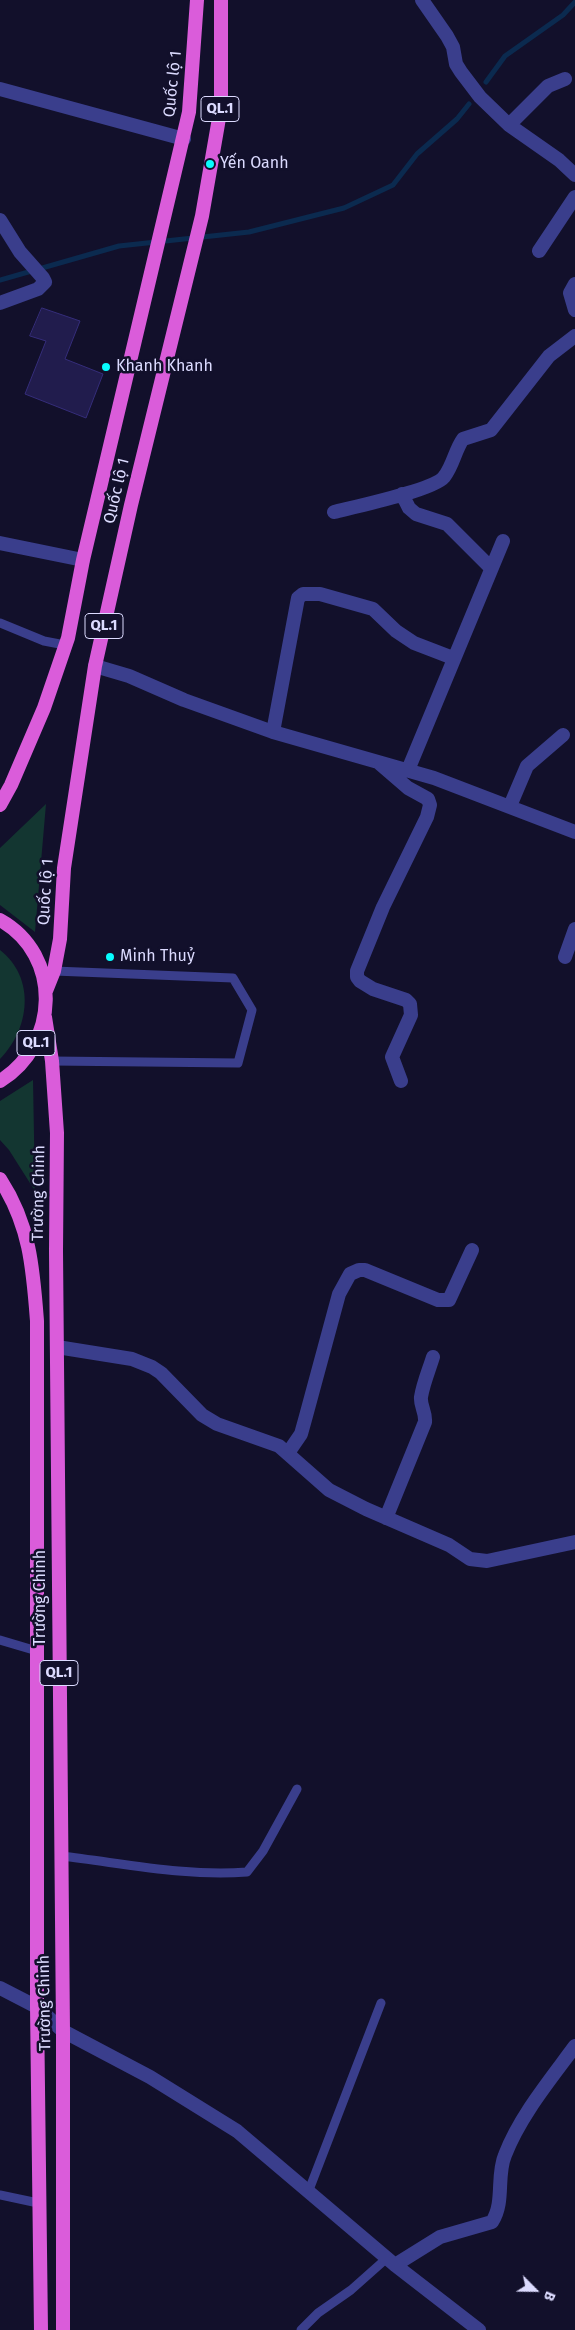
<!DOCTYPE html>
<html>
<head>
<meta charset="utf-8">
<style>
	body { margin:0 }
	#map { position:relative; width:575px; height:2330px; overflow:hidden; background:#12102b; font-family:"Fira Sans",sans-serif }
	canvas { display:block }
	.north { position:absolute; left:510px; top:2265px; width:50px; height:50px; -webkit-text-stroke:4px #12102b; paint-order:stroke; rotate:113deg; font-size:14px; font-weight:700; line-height:20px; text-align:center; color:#dcdbff }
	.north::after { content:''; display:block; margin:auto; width:18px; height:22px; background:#dcdbff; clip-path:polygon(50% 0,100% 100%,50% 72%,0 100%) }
</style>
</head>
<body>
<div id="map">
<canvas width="575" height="2330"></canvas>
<div class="north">B</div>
</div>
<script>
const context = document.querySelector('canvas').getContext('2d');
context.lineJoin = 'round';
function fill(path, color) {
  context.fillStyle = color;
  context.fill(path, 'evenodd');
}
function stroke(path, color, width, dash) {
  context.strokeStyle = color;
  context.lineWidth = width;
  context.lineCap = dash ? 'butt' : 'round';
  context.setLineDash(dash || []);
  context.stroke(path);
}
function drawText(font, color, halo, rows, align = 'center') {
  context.font = font + ' "Fira Sans",sans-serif';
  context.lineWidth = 5;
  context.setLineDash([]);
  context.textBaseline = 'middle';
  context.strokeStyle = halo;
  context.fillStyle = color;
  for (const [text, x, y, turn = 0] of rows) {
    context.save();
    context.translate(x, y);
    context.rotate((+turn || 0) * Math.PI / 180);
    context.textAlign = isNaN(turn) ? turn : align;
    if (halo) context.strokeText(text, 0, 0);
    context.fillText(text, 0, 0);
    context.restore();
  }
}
const green = new Path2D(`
	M46 804 35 932 0 905V848Z
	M0 950C36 978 30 1029 0 1059Z
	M33 1080 35 1191 9 1150 0 1140V1101Z`);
const stream = new Path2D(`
	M486 82 505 56 563 15 575 2
	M0 280 119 246 249 232 344 208 393 185 417 154 457 119 469 104`);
const building = new Path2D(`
	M42 308 80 321 65 359 103 374 86 418 25 394 46 341 30 336Z`);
const service = new Path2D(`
	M0 623 44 641 65 645
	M52 1061 238 1063 252 1010 233 978 54 971
	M0 1640 37 1651
	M61 1856C122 1863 186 1877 247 1872L263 1851 297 1789
	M309 2190 381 2003
	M0 2195 38 2203
	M301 2330 318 2313 351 2290 387 2258`);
const minor = new Path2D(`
	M422 0 447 36 453 47 456 64 461 72 480 97 509 125 559 160 575 175
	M0 89 184 139
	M509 125 548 86 565 79
	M0 220 20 252 43 278 45 282 38 289 0 303
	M539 251 575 197
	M575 284 570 293 575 310
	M402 494 409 508 416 514 447 524 491 568
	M334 512C354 507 434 490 444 477 453 466 455 450 463 439L491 430 549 356 575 336
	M0 543 83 560
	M95 666 129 676 184 700 273 732 434 778 575 832
	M273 732 298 598 303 594H320L373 609 396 631 414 643 453 658
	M379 763 408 788 428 799 430 805 427 817 383 907 357 971V977L360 981 373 989 406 1000 410 1004 411 1015 392 1057 401 1081
	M408 770 503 541
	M510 806 527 766 563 735
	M565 957 575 929
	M57 1347 132 1359 152 1367 161 1373 202 1415 217 1424 279 1446 329 1490 366 1509 449 1545 470 1559 487 1561 575 1542
	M288 1453 301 1434 306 1416 339 1294 350 1274 359 1270H365L438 1300H449L472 1250
	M386 1518 425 1422C426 1412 420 1406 421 1397 423 1384 429 1370 433 1357
	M0 1988 37 2007 63 2031 150 2077 237 2131 395 2265 479 2330
	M395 2265 440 2237 492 2222C505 2202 496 2176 505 2155 520 2116 550 2080 575 2046`);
const trunk = new Path2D(`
	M0 805 11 785 44 708 68 638 83 560 189 112 197 0
	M0 920C63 955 59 1045 0 1081
	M46 991 54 971 60 939 64 868 95 666 131 505 202 216 218 124 221 105V0
	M45 1017 52 1061 57 1133 56 1251 63 2031V2330
	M0 1179C30 1225 33 1268 37 1321V2007L41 2330`);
const markers = [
	[210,164,5,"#07fdff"],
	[106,367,5,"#07fdff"],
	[110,957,5,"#07fdff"]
];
const shields = [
	[220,109,38],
	[104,626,38],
	[36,1043,38],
	[59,1673,38]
];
const shieldNames = [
	["QL.1",220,109],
	["QL.1",104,626],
	["QL.1",36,1043],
	["QL.1",59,1673]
];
const streetNames = [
	["Quốc lộ 1",173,84,-84],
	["Quốc lộ 1",117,491,-77],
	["Quốc lộ 1",46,892,-86],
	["Trường Chinh",39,1193,-89],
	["Trường Chinh",41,1598,-90],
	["Trường Chinh",45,2003,-91]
];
const poiNames = [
	["Yến Oanh",220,164],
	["Khanh Khanh",116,367],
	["Minh Thuỷ",120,957]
];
fill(green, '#133631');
stroke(stream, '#0b2a4f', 5);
fill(building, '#211c4d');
stroke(building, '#352d7a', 1);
stroke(service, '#3a3e8c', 9);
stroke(minor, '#3a3e8c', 14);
stroke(trunk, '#da5cda', 14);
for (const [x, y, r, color] of markers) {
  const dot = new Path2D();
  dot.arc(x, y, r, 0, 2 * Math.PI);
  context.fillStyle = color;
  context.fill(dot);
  stroke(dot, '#12102b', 2);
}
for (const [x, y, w] of shields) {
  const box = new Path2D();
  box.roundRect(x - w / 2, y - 12.5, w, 25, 4);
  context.fillStyle = '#12102b';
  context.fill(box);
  stroke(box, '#dcdbff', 1);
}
drawText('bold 15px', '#dcdbff', null, shieldNames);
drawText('16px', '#dcdbff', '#12102b', streetNames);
drawText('16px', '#dcdbff', '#12102b', poiNames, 'left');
</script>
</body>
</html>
